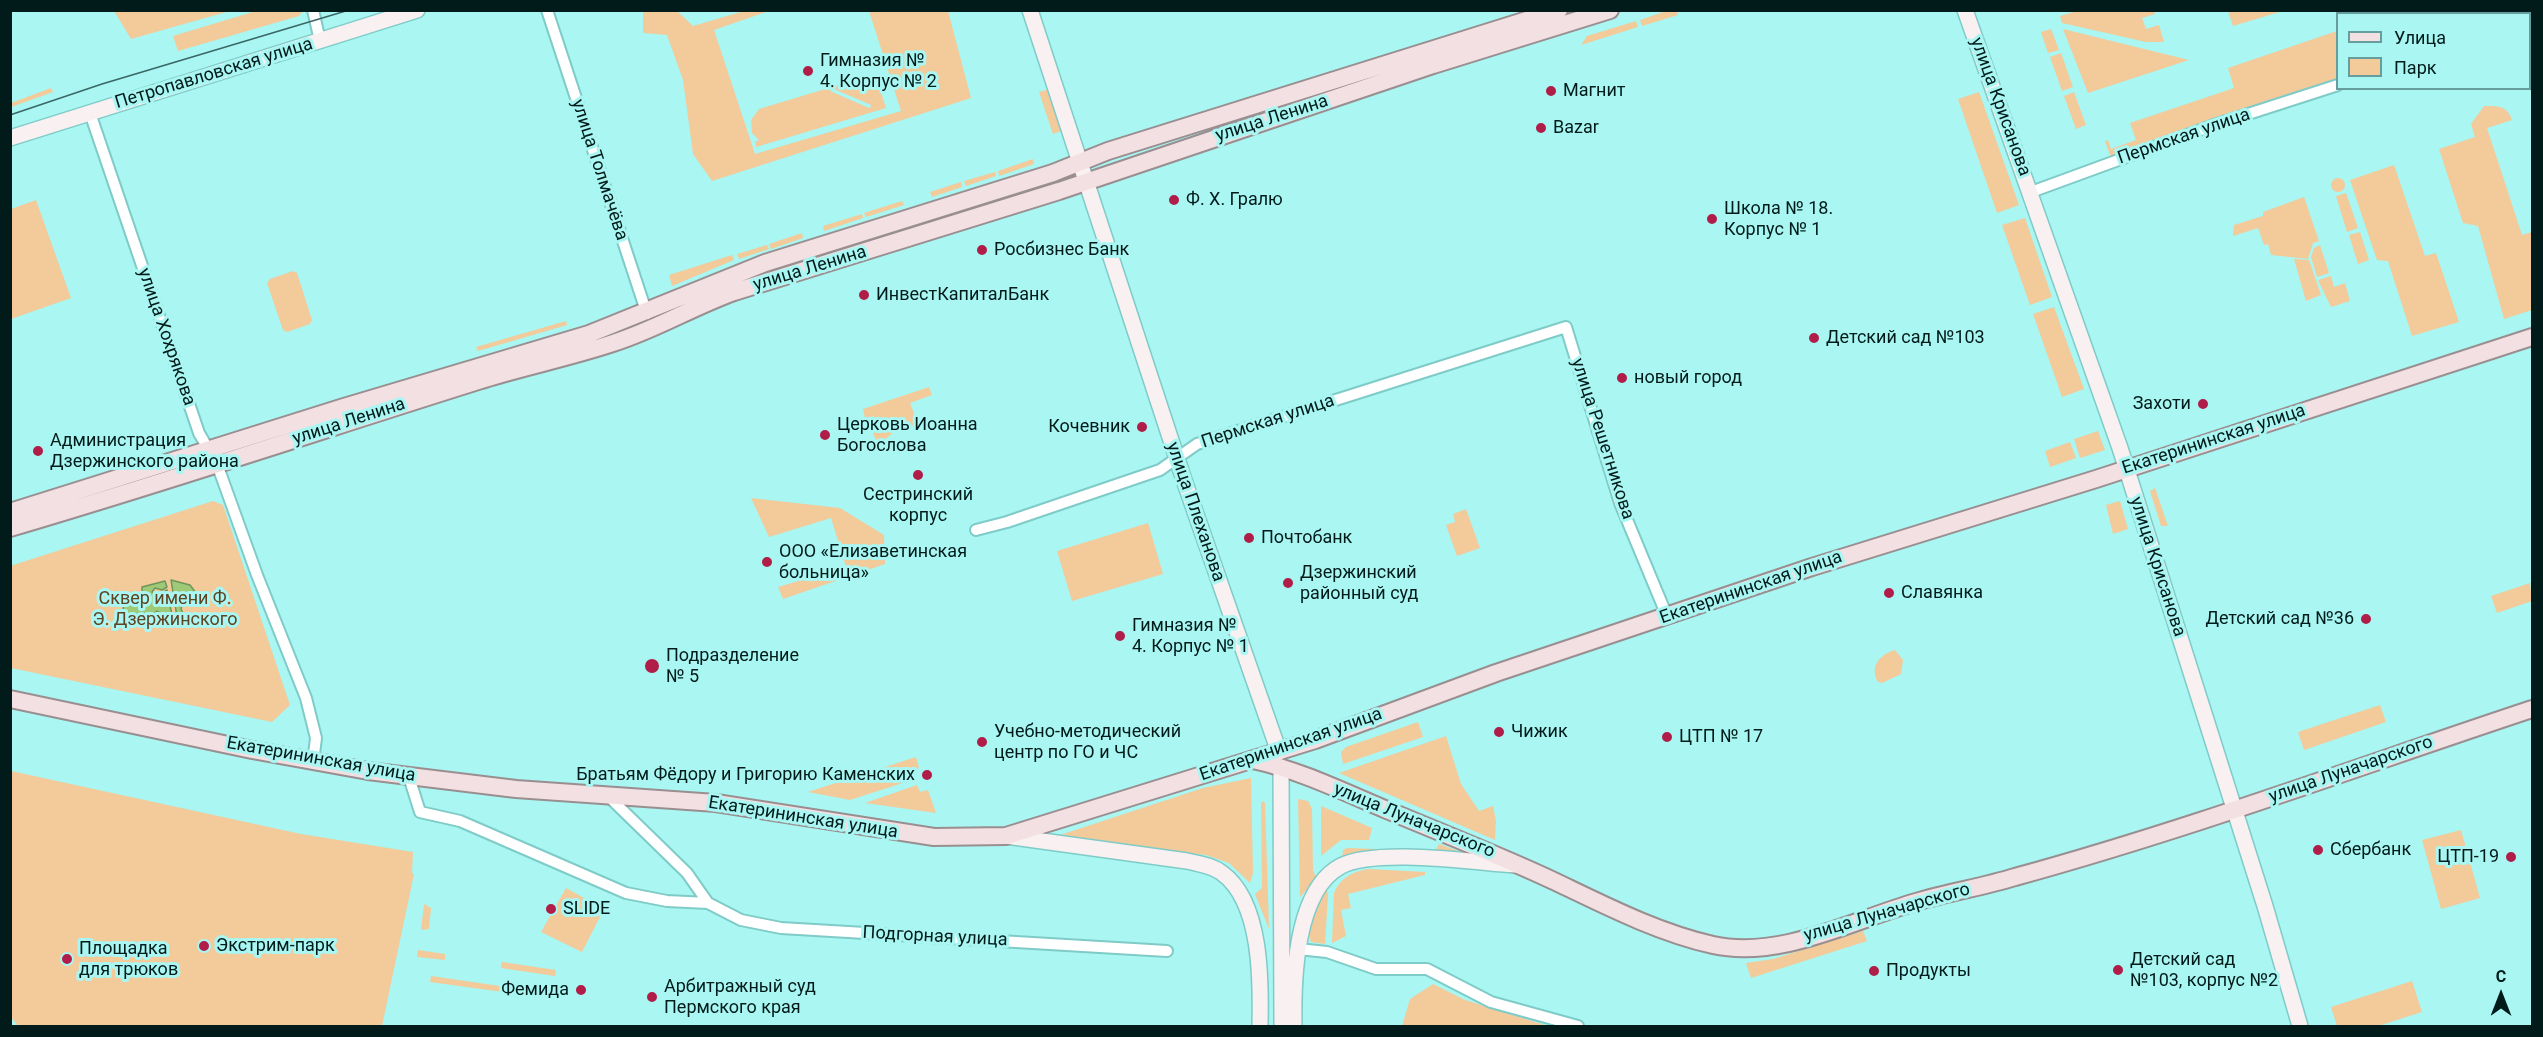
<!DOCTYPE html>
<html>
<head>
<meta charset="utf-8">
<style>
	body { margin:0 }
	#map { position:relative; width:2543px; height:1037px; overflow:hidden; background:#a9f6f2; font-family:Roboto,sans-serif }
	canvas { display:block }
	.frame { position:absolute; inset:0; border:12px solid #001b1a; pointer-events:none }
	.legend { position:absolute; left:2336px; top:12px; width:195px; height:78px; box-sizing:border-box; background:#a9f6f2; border:2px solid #659e9c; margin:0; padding:8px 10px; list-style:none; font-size:18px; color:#001b1a }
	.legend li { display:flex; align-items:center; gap:12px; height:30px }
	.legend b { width:30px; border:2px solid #659e9c }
	.north { position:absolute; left:2471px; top:965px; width:60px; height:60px; -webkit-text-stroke:4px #a9f6f2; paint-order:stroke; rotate:0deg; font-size:16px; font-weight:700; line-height:24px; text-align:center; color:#001b1a }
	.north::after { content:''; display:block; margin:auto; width:21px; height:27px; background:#001b1a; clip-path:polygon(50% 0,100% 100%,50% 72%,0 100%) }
</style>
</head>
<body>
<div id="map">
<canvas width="2543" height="1037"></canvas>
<div class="frame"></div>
<ul class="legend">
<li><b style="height:8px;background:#f3e0e2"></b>Улица</li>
<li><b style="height:16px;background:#f3ca9a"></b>Парк</li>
</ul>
<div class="north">С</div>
</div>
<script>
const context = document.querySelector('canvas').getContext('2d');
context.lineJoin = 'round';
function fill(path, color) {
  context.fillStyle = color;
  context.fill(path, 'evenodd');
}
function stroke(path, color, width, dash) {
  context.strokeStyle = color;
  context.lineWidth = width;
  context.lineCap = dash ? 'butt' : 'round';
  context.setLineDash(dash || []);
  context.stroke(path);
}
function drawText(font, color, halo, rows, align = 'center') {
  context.font = font + ' Roboto,sans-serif';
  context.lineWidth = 6;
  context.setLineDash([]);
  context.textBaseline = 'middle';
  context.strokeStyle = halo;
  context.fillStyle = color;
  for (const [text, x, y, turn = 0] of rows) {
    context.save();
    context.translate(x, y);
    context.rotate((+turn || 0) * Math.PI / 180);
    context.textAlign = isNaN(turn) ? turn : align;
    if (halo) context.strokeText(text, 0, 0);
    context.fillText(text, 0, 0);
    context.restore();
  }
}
const green = new Path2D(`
	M1669 10 1677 11 1678 15 1642 26 1640 20Z
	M114 11H230L131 39Z
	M256 11H303L299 16 178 51 173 36Z
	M643 11H677L693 26 744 11H769L714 30 755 154 901 111 869 11H948L971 98 712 181 693 154 683 80 667 35 643 33Z
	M2077 11H2154L2155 14 2142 18 2146 29 2159 25 2164 42H2146L2062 23 2060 16Z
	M2228 11V10L2283 11 2233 26Z
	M1636 21 1638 27 1581 45 1587 36Z
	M2051 29 2059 50 2048 53 2041 32Z
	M2063 29 2189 60 2088 93Z
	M2337 31V81L2111 158 2105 141 2108 140 2111 149 2136 140 2130 123 2234 88 2228 68Z
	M2061 53 2073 87 2062 91 2050 57Z
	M865 77 879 86 886 108 756 147 755 142 759 140 752 133 751 120 759 109ZM834 89 871 105V106L869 108 830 91Z
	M51 88 53 92 11 107V103Z
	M1047 90 1061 131 1053 134 1039 92Z
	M1979 92 2019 205 1997 213 1958 99Z
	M2074 92 2086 125 2076 129 2064 96Z
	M2484 106C2497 106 2507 105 2512 120L2487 128 2522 235 2532 232V310L2504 319 2478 226 2463 223 2439 149 2475 137 2471 124Z
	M1033 159 1034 164 999 176 998 171Z
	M2394 165 2425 256 2436 253 2459 322 2412 336 2388 261 2377 260 2350 180Z
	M995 172 996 176 966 186 964 181Z
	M2331 185a7 7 0 1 1 14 0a7 7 0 1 1-14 0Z
	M961 182 962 187 932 197 930 192Z
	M2346 193 2358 228 2347 232 2336 196Z
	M2304 197 2319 241 2313 243 2308 259 2271 255 2268 244 2264 245 2258 228 2233 236 2234 225 2263 216V212Z
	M36 200 71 298 11 319V209Z
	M902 201 904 205 866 217 864 213Z
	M862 214 863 218 824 231 823 226Z
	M2025 218 2052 297 2030 305 2002 225Z
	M2360 232 2369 260 2358 264 2349 235Z
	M802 233 803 238 771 249 769 244Z
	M767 245 769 249 739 259 737 254Z
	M2320 245 2329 273 2317 277 2311 257 2314 248Z
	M732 255 734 260 672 286 669 275Z
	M2294 259 2309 260 2321 295 2306 301Z
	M293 271 297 273 312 320 310 324 287 332 283 330 267 283 270 279Z
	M2331 276 2334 287 2345 283 2350 301 2331 307 2318 280Z
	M2054 307 2084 389 2062 397 2033 314Z
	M566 321 567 325 478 351 476 347Z
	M929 387 932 395 910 403 918 424 894 432 878 445 870 426 876 423 874 416 865 418 863 409Z
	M2098 431 2105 450 2080 458 2074 439Z
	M2070 442 2076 458 2050 467 2045 451Z
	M2155 488 2168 526H2161L2150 491Z
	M751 498 840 508 884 535 885 564 783 599 778 587 846 567 831 518 769 537Z
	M213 501 223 505 290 705 272 722 11 668 10 566Z
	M2120 501 2128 529 2113 534 2106 505Z
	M1466 509 1480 548 1457 556 1446 525 1455 522 1453 514Z
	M1148 523 1163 574 1072 601 1057 551Z
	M2530 583 2532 601 2497 613 2491 596Z
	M1895 650 1903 660 1901 674 1882 683 1878 682C1869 667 1880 654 1895 650Z
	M2380 705 2386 722 2304 750 2298 732Z
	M1418 722 1423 737 1343 764 1341 752 1346 747Z
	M1446 736 1461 784 1479 811 1493 806 1496 821 1495 840 1339 773Z
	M916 757 919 768 912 771 915 779 850 800 808 792Z
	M11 771 301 834 413 852 412 873 414 874 382 1026H18L10 1016Z
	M1251 778 1253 873 1250 883 1229 863 1206 855 1051 838 1203 788Z
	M917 785 920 792 928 790 936 813 865 803Z
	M1298 799 1308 801 1312 809 1313 871 1317 878 1300 897Z
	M1263 801 1265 803 1269 929 1255 894 1262 888 1261 803Z
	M1321 806 1372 828 1369 840H1341L1321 856Z
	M2461 830 2480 898 2441 909 2422 840Z
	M1439 844 1472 856 1342 858 1343 850 1347 848 1435 851Z
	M1369 869 1425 872V875L1348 894 1351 908 1341 910 1346 936 1332 943 1334 893C1340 878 1353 871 1369 869Z
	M1326 887 1328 895 1325 944 1311 942C1305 925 1319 902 1326 887Z
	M566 888 604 909 582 952 541 932Z
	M424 904 431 908 429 929 421 930Z
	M1863 931 1867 941 1751 978 1746 963 1773 959Z
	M418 950 445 954V960L417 957Z
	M502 962 556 970 555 976 501 968Z
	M431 976 562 995 561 1000 430 982Z
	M2412 981 2422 1012 2378 1026H2337L2331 1007Z
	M1433 984 1465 1000 1548 1026H1402L1410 999Z`);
const water = new Path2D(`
	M171 580 190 585 196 593 193 601 189 599 183 602 181 609 183 613 177 617Z
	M165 581 167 587 162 590 155 588 152 592 157 596 167 590 173 620 166 622 163 615 157 611 150 616 144 613 128 615 123 611 124 600 139 598 142 594V587Z`);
const street = new Path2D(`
	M313 10 320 41
	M547 10 647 314
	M2530 20 2532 19
	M90 113 199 433 217 464 257 575 306 698 316 738 313 762
	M2031 192 2214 125 2338 85
	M976 530 1007 522 1160 470 1197 444 1566 327 1620 503 1667 616
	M409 777 420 812 460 821 626 893 667 901 708 903
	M608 796 687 873 708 903 741 920 781 928 1167 951
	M1298 949 1327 952 1376 969H1427L1491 1002 1578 1026`);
const secondary = new Path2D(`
	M1030 10 1184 480 1279 752
	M1965 10 2120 448 2265 906 2300 1026
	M10 138 417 10
	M1281 767 1282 1026
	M1006 836 1187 861C1199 864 1212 865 1222 873 1262 902 1261 982 1260 1026
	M1294 1026C1293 981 1295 890 1341 866 1376 848 1472 862 1514 865`);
const primary = new Path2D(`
	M10 512 344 407 589 334 765 263 1053 173 1108 151 1559 10
	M10 528C167 482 322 430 478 381 522 367 568 358 613 343 655 330 692 307 734 292L1059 191 1433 65 1610 10
	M10 699 252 750 368 771 516 789 716 803 934 837 1006 836 1315 740 1496 673 1812 567 2096 479 2532 337
	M1253 760C1299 770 1344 792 1387 810 1444 834 1501 856 1556 882 1606 906 1659 933 1713 945 1780 960 1853 920 1916 902 1949 892 1983 887 2015 877 2190 829 2360 766 2532 709`);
const tram = new Path2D(`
	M10 115 102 84 349 10`);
const markers = [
	[808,71,6,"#b01d48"],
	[1551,91,6,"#b01d48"],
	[1541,128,6,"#b01d48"],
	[1174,200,6,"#b01d48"],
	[1712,219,6,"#b01d48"],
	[982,250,6,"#b01d48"],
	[864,295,6,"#b01d48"],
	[1814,338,6,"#b01d48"],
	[1622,378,6,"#b01d48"],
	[2203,404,6,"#b01d48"],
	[1142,427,6,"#b01d48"],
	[825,435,6,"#b01d48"],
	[38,451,6,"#b01d48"],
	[918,475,6,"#b01d48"],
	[1249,538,6,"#b01d48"],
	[767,562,6,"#b01d48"],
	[1288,583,6,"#b01d48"],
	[1889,593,6,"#b01d48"],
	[2366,619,6,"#b01d48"],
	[1120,636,6,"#b01d48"],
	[652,666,8,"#b01d48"],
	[1499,732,6,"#b01d48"],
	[1667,737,6,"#b01d48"],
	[982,742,6,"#b01d48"],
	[927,775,6,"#b01d48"],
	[2318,850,6,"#b01d48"],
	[2511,857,6,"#b01d48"],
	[551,909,6,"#b01d48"],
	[204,946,6,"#b01d48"],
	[67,959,6,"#b01d48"],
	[2118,970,6,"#b01d48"],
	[1874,971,6,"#b01d48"],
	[581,990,6,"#b01d48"],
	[652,997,6,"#b01d48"]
];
const poiNames = [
	["Гимназия №",820,61],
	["4. Корпус № 2",820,82],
	["Магнит",1563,91],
	["Bazar",1553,128],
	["Ф. Х. Гралю",1186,200],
	["Школа № 18.",1724,209],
	["Корпус № 1",1724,230],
	["Росбизнес Банк",994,250],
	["ИнвестКапиталБанк",876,295],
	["Детский сад №103",1826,338],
	["новый город",1634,378],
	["Захоти",2191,404,"right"],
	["Церковь Иоанна",837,425],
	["Богослова",837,446],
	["Кочевник",1130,427,"right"],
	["Администрация",50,441],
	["Дзержинского района",50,462],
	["Сестринский",918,495,"center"],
	["корпус",918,516,"center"],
	["Почтобанк",1261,538],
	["ООО «Елизаветинская",779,552],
	["больница»",779,573],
	["Дзержинский",1300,573],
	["районный суд",1300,594],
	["Славянка",1901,593],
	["Детский сад №36",2354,619,"right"],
	["Гимназия №",1132,626],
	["4. Корпус № 1",1132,647],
	["Подразделение",666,656],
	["№ 5",666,677],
	["Учебно-методический",994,732],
	["центр по ГО и ЧС",994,753],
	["Чижик",1511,732],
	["ЦТП № 17",1679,737],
	["Братьям Фёдору и Григорию Каменских",915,775,"right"],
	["Сбербанк",2330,850],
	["ЦТП-19",2499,857,"right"],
	["SLIDE",563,909],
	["Экстрим-парк",216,946],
	["Площадка",79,949],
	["для трюков",79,970],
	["Детский сад",2130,960],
	["№103, корпус №2",2130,981],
	["Прoдукты",1886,971],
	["Арбитражный суд",664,987],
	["Пермского края",664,1008],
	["Фемида",569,990,"right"]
];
const streetNames = [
	["Петропавловская улица",214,74,-17],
	["улица Крисанова",2000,107,70],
	["улица Ленина",1272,119,-18],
	["Пермская улица",2184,137,-19],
	["улица Толмачёва",599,170,72],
	["улица Ленина",810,269,-17],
	["улица Хохрякова",166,337,71],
	["улица Ленина",349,422,-18],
	["Пермская улица",1268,422,-18],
	["улица Решетникова",1602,439,72],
	["Екатерининская улица",2214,440,-18],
	["улица Плеханова",1195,512,71],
	["улица Крисанова",2157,567,72],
	["Екатерининская улица",1751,588,-19],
	["Екатерининская улица",1291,745,-19],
	["Екатерининская улица",321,760,10],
	["улица Луначарского",2351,770,-19],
	["Екатерининская улица",803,818,9],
	["улица Луначарского",1414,821,22],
	["улица Луначарского",1887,913,-16],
	["Подгорная улица",935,937,3]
];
const parkNames = [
	["Сквер имени Ф.",165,599],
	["Э. Дзержинского",165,620]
];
fill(green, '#f3ca9a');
fill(water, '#9ec976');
stroke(water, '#6f955a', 1.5);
stroke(street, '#7fcbc7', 14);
stroke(secondary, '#7fcbc7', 18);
stroke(primary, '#998e90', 20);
stroke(street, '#fff', 10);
stroke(secondary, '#f9f0f1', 15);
stroke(primary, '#f3e0e2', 16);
stroke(tram, '#3a6765', 1.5);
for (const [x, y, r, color] of markers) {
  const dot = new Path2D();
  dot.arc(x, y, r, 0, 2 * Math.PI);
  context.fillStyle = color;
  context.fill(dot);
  stroke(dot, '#a9f6f2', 2);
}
drawText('18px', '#001b1a', '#a9f6f2', poiNames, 'left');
drawText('18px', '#001b1a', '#a9f6f2', streetNames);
drawText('18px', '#5e4423', '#a9f6f2', parkNames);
</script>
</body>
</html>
